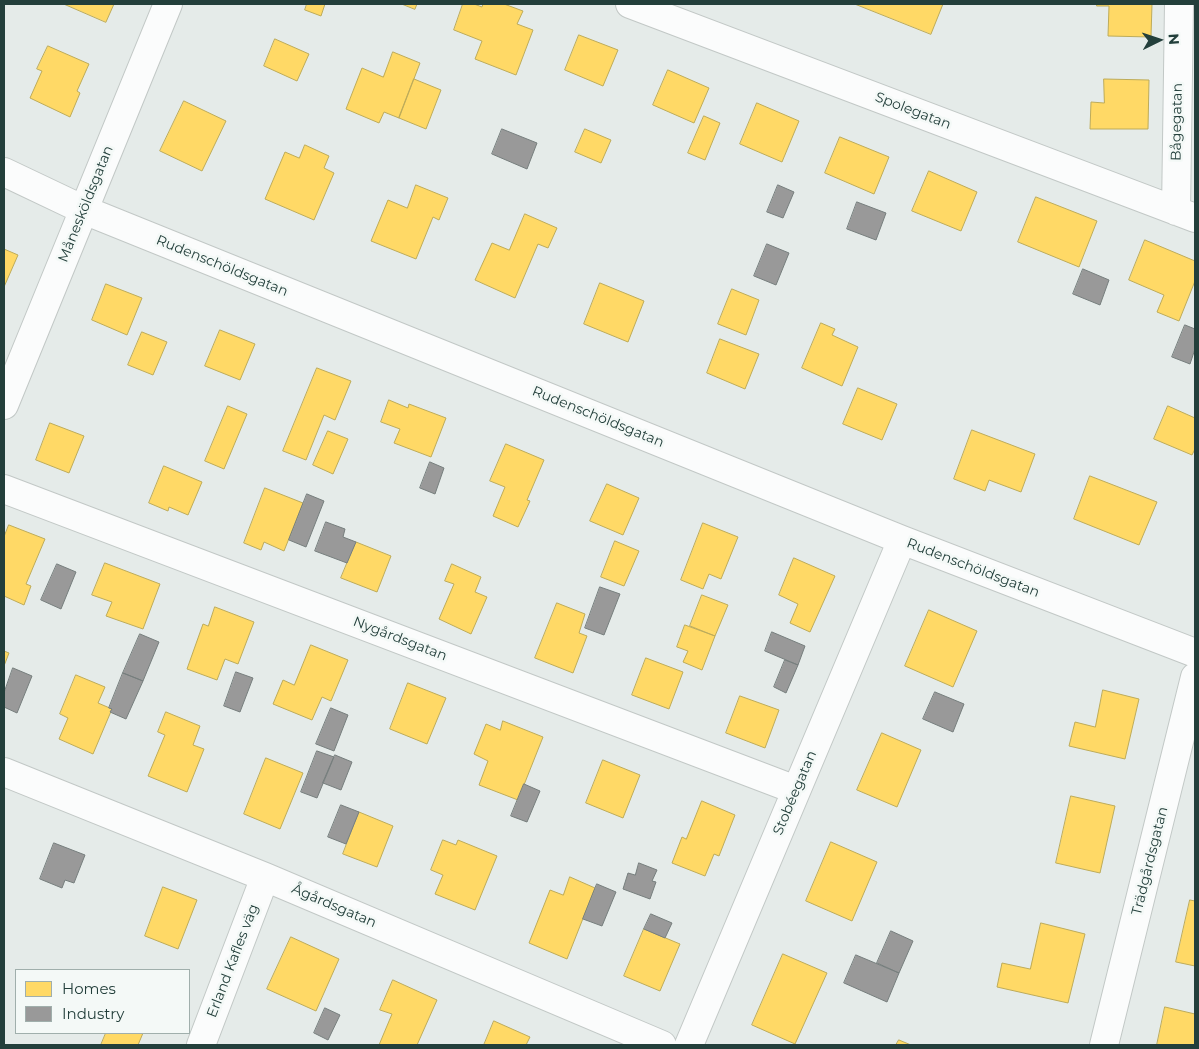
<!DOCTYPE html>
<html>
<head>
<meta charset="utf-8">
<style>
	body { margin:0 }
	#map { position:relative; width:1199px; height:1049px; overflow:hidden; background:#e5ebe9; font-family:Montserrat,sans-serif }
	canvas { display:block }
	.frame { position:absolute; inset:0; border:5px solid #233f3b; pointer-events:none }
	.legend { position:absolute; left:15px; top:969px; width:175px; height:65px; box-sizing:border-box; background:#f4f9f7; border:1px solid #a0afac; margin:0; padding:6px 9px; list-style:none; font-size:15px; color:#233f3b }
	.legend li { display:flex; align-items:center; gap:10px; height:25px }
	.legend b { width:25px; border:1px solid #a0afac }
	.north { position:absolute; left:1134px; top:15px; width:50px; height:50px; -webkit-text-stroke:4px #f4f9f7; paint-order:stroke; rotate:86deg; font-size:14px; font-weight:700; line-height:20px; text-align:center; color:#233f3b }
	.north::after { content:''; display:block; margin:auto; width:18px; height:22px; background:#233f3b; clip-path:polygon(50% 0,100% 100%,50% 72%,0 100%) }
</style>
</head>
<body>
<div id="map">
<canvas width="1199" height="1049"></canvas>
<div class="frame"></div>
<ul class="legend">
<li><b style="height:14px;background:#ffd966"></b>Homes</li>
<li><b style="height:14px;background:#999"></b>Industry</li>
</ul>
<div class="north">N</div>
</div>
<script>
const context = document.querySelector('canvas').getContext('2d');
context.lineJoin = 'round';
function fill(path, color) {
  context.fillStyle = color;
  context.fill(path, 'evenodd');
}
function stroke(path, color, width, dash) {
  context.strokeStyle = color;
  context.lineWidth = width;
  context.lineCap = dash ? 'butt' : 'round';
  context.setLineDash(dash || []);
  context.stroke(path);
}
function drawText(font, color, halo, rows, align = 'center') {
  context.font = font + ' Montserrat,sans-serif';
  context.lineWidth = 5;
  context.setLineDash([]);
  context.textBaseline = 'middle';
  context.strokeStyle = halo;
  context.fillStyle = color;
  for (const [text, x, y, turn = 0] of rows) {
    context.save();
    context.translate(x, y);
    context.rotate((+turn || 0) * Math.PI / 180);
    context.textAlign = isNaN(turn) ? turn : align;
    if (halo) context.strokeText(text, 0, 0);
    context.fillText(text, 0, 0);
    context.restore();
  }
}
const homes = new Path2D(`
	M64 4H114L106 22Z
	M307 4H325L321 16 305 10Z
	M402 4H417L415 9Z
	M463 4H474L482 7 483 4H504L523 11 517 24 533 30 516 75 475 59 482 41 454 30Z
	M855 4H943L931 34Z
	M1097 4H1152L1151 37 1108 36 1109 6H1097Z
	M579 35 618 50 603 86 565 70Z
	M275 39 309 54 297 81 264 66Z
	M48 46 89 64 77 91 80 93 70 117 30 98 42 71 37 69Z
	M393 52 420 63 399 118 384 112 379 123 346 109 362 68 383 77Z
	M668 70 709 88 694 123 653 105Z
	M414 79 441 90 426 129 399 118Z
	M1104 79 1149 80 1148 129H1090L1091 102 1104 103Z
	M184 101 226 121 202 171 160 151Z
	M757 103 799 121 782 162 740 144Z
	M704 116 720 123 705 160 688 153Z
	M585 129 611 140 601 163 575 152Z
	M840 137 889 157 874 194 825 173Z
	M305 145 329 156 324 168 334 173 314 220 265 199 285 152 299 158Z
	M929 171 977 192 961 231 912 211Z
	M416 185 448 198 439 220 433 217 416 259 371 241 388 200 407 208Z
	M1036 197 1097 221 1079 267 1018 242Z
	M525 214 557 228 548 248 538 244 515 298 475 280 492 243 509 250Z
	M1145 240 1195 261V281L1179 321 1157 312 1164 295 1129 280Z
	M4 249 18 255 4 287Z
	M600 283 644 301 628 342 584 324Z
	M106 284 142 298 127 335 92 320Z
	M732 289 759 300 746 335 718 324Z
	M821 323 835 329 832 335 858 347 842 386 802 368Z
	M220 330 255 344 240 380 205 366Z
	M142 332 167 342 153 375 128 365Z
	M720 339 759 354 745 389 707 373Z
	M317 368 351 381 335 420 324 415 306 460 283 451Z
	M858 388 897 404 882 440 843 424Z
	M389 400 408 408 409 404 446 418 431 457 394 443 400 429 381 422Z
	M228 406 247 414 224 469 205 461Z
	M1168 406 1195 418V449L1192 455 1154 439Z
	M50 423 84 436 69 473 36 460Z
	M972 430 1035 454 1021 492 989 480 985 491 954 479Z
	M328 431 348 439 333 474 313 465Z
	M506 444 544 460 527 500 530 501 518 527 493 516 505 487 490 481Z
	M164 466 202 482 188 515 169 507 168 511 149 503Z
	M1090 476 1157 502 1139 545 1074 519Z
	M607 484 639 498 623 535 590 521Z
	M265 488 303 503 284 551 264 542 261 550 244 543Z
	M703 523 738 537 721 579 709 574 703 589 681 580Z
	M9 525 45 539 26 584 31 586 24 605 4 596V537Z
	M615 541 639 551 624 586 601 577Z
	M356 542 391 556 377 592 341 578Z
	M794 558 835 576 810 632 790 623 798 604 779 595Z
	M105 563 160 584 143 629 106 616 112 602 92 595Z
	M452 564 481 577 475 592 487 597 471 634 439 619 454 584 445 581Z
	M702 595 728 605 715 636 690 626Z
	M557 603 585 614 579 633 587 636 573 673 535 658Z
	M215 607 254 622 238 664 225 659 217 680 187 669 203 624 208 626Z
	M929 610 977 631 953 687 905 666Z
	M685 625 715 636 702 670 683 662 688 651 677 647Z
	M311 645 348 660 331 701 322 697 312 720 273 704 283 680 294 685Z
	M4 651 9 653 4 666Z
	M646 658 683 672 669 709 632 695Z
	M76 675 105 687 98 703 112 709 93 754 59 739 68 718 60 714Z
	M408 683 446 698 427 744 390 729Z
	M1103 690 1139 699 1125 759 1069 746 1075 722 1095 727Z
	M740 696 779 710 765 748 726 733Z
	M166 712 200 726 193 745 204 749 187 792 148 776 165 735 158 732Z
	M503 721 543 737 518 800 479 785 488 761 474 754 486 724 500 730Z
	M882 733 921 750 897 807 857 790Z
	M266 758 303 773 280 829 244 814Z
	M603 760 640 775 623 818 586 803Z
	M1071 796 1115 806 1100 873 1056 863Z
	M702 801 735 815 719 856 714 854 705 876 672 863 682 837 686 839Z
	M359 812 393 826 377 867 343 854Z
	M443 840 456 845 458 840 497 856 475 910 435 894 443 875 431 870Z
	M831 842 877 862 852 921 806 901Z
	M570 877 595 888 567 959 529 943 550 890 563 895Z
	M163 887 197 900 178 949 145 936Z
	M1190 900 1195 901V966L1176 962Z
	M1041 923 1085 934 1068 1003 997 987 1002 963 1030 969Z
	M644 929 680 944 660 991 624 976Z
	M291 937 339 959 316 1011 267 989Z
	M783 954 827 973 795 1044 752 1025Z
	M393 980 437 1000 417 1045H379L392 1014 380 1010Z
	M1165 1007 1195 1014V1045H1157Z
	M494 1021 530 1037 526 1045H484Z
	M106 1033H143L138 1045H101Z
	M899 1040 911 1045H896Z`);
const industry = new Path2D(`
	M502 129 537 143 527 169 492 154Z
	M778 185 794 192 783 218 767 212Z
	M857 202 886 213 876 240 847 229Z
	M767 244 789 253 776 285 754 276Z
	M1083 269 1109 280 1100 305 1073 294Z
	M1185 325 1195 329V349L1190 364 1172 357Z
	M430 462 444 468 435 494 420 488Z
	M307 494 324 501 306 547 289 540Z
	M326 522 345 529 343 537 356 542 347 563 315 551Z
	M57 564 76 572 61 609 41 600Z
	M600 587 620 594 604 635 585 628Z
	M772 632 805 646 798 665 765 651Z
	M140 634 159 642 143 681 123 673Z
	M785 660 798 665 786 693 774 687Z
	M13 668 32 676 17 713 4 707V693Z
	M236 672 253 678 240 712 224 706Z
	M123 673 143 681 126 719 110 712 112 709 109 708Z
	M935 692 964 704 953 732 923 719Z
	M331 708 348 715 334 751 316 744Z
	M317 751 334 757 317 798 301 792Z
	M335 755 352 762 341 790 323 783Z
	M524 784 540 791 527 822 511 816Z
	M341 805 359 812 346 844 328 837Z
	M54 843 85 855 74 883 65 880 62 888 40 879Z
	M639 863 657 870 652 881 656 882 650 899 623 889 628 873 635 875Z
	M597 884 616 892 602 926 583 919Z
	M651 914 672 923 665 938 644 929Z
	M891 931 913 941 899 973 877 963Z
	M856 955 899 973 887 1002 844 983Z
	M325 1008 340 1015 328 1040 314 1033Z`);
const minor = new Path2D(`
	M630 4 1195 218
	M4 172 84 210 902 540 1195 653
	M1176 211 1179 4
	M4 405 168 4
	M4 489 796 790
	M4 772 265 877 662 1045
	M201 1045 265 877
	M689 1045 902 540
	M1104 1045 1195 677`);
const streetNames = [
	["Spolegatan",913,111,21],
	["Bågegatan",1177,122,-89],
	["Månesköldsgatan",86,204,-68],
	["Rudenschöldsgatan",222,266,22],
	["Rudenschöldsgatan",598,417,22],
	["Rudenschöldsgatan",973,568,21],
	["Nygårdsgatan",400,639,21],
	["Stobéegatan",795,793,-67],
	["Trädgårdsgatan",1150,861,-76],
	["Ågårdsgatan",334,906,23],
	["Erland Kafles väg",233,961,-69]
];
fill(homes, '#ffd966');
stroke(homes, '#bdab59', 1);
fill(industry, '#999');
stroke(industry, '#767e7d', 1);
stroke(minor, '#c2c8c6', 30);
stroke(minor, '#fbfcfc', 28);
drawText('14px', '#233f3b', '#f4f9f7', streetNames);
</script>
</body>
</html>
